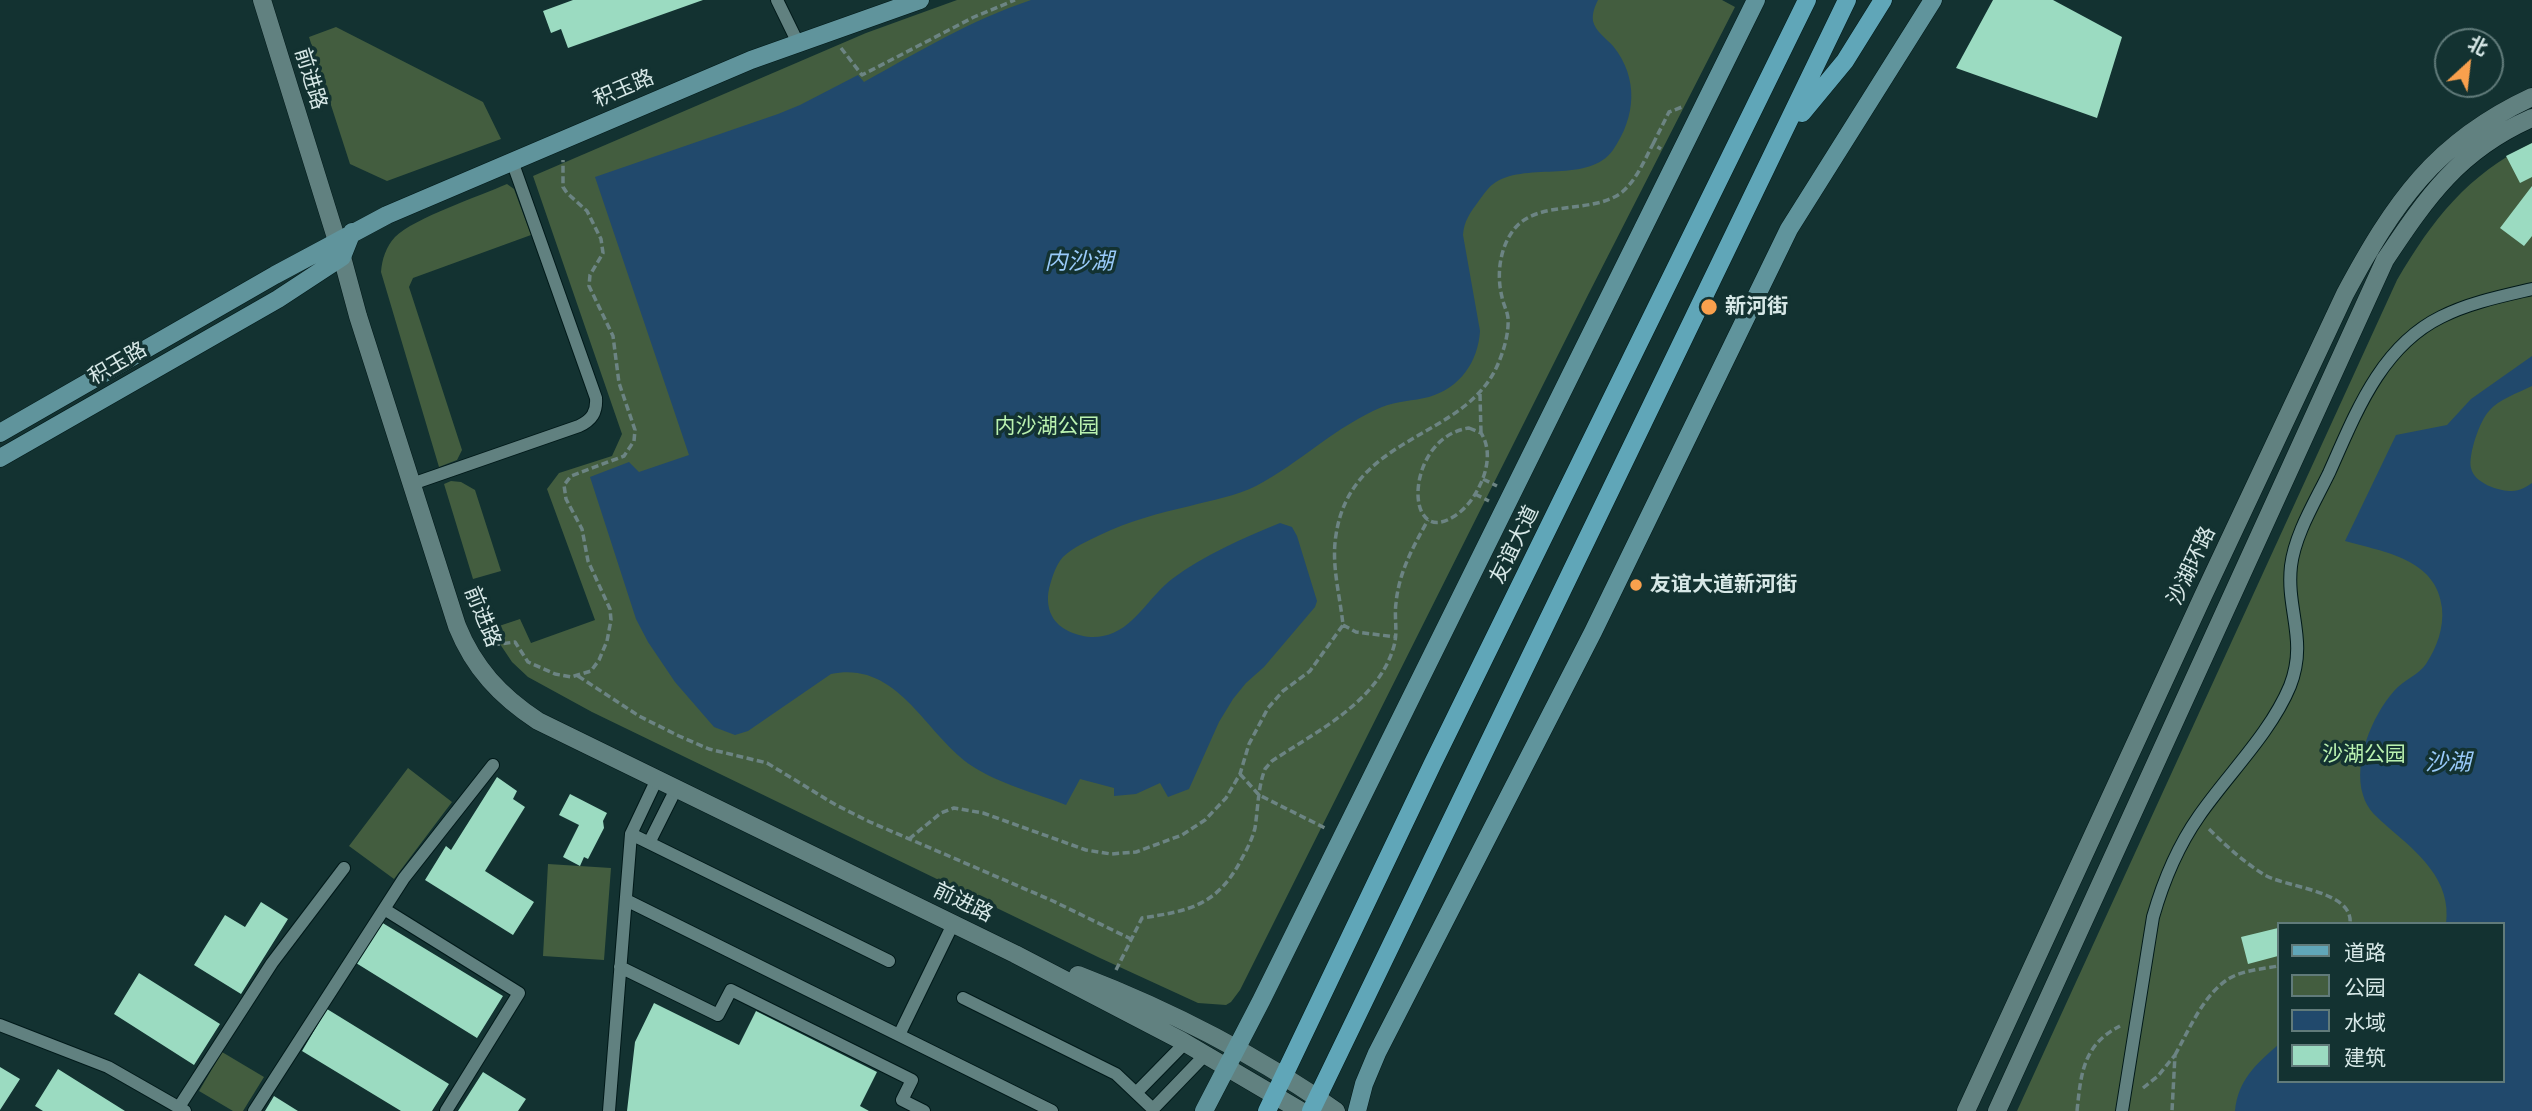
<!DOCTYPE html>
<html>
<head>
<meta charset="utf-8">
<style>
	body { margin:0 }
	#map { position:relative; width:2532px; height:1111px; overflow:hidden; background:#133231; font-family:"Fira Sans Condensed","Noto Sans SC",sans-serif }
	canvas { display:block }
	.legend { position:absolute; left:2277px; top:922px; width:228px; height:161px; box-sizing:border-box; background:#133231; border:2px solid #617b7a; margin:0; padding:9px 12px; list-style:none; font-size:21px; color:#d7e8e7 }
	.legend li { display:flex; align-items:center; gap:14px; height:35px }
	.legend b { width:35px; border:2px solid #617b7a }
	.north { position:absolute; left:2434px; top:28px; width:70px; height:70px; box-sizing:border-box; background:#133231; border:2px solid #617b7a; border-radius:50%; rotate:27deg; font-size:19px; font-weight:700; line-height:28px; text-align:center; color:#d7e8e7 }
	.north::after { content:''; display:block; margin:auto; width:24px; height:32px; background:#f9a04d; clip-path:polygon(50% 0,100% 100%,50% 72%,0 100%) }
</style>
</head>
<body>
<div id="map">
<canvas width="2532" height="1111"></canvas>
<ul class="legend">
<li><b style="height:9px;background:#60a6b8"></b>道路</li>
<li><b style="height:19px;background:#435d3f"></b>公园</li>
<li><b style="height:19px;background:#21496c"></b>水域</li>
<li><b style="height:19px;background:#9bdbc1"></b>建筑</li>
</ul>
<div class="north">北</div>
</div>
<script>
const context = document.querySelector('canvas').getContext('2d');
context.lineJoin = 'round';
function fill(path, color) {
  context.fillStyle = color;
  context.fill(path, 'evenodd');
}
function stroke(path, color, width, dash) {
  context.strokeStyle = color;
  context.lineWidth = width;
  context.lineCap = dash ? 'butt' : 'round';
  context.setLineDash(dash || []);
  context.stroke(path);
}
function drawText(font, color, halo, rows, align = 'center') {
  context.font = font + ' "Fira Sans Condensed","Noto Sans SC",sans-serif';
  context.lineWidth = 7;
  context.setLineDash([]);
  context.textBaseline = 'middle';
  context.strokeStyle = halo;
  context.fillStyle = color;
  for (const [text, x, y, turn = 0] of rows) {
    context.save();
    context.translate(x, y);
    context.rotate((+turn || 0) * Math.PI / 180);
    context.textAlign = isNaN(turn) ? turn : align;
    if (halo) context.strokeText(text, 0, 0);
    context.fillText(text, 0, 0);
    context.restore();
  }
}
const green = new Path2D(`
	M957 0H1722L1735 7 1589 293 1240 990 1231 1002 1226 1005 1198 1003 1100 958 592 712 528 677 512 662 490 629 520 619 531 643 595 620 547 489 559 473 612 456 622 434 533 176 866 33Z
	M336 27 483 102 501 139 387 181 350 164 309 37Z
	M2532 143V1111H2017L2397 280C2433 219 2467 175 2532 143ZM2278 924H2502V1081H2278Z
	M507 184 514 189 531 235 413 278 409 287 462 450 457 460 439 467 381 272C382 259 386 247 395 237 414 218 480 196 507 184Z
	M451 481 461 482 475 490 501 571 473 579 444 484Z
	M408 768 452 802 394 879 349 846Z
	M548 864 611 868 604 960 543 956Z
	M222 1052 264 1077 243 1111H233L199 1091Z`);
const water = new Path2D(`
	M1031 0H1598C1595 6 1592 13 1593 21 1595 31 1606 38 1613 46 1639 78 1636 117 1613 150 1589 184 1528 162 1496 182 1488 187 1484 194 1478 202 1470 213 1464 221 1463 235L1480 331C1478 362 1460 388 1429 397 1413 401 1397 401 1382 407 1336 426 1300 463 1256 486 1236 496 1212 500 1190 506 1159 513 1129 521 1100 535 1088 541 1073 547 1063 557 1056 565 1053 575 1050 585 1047 595 1047 607 1052 616 1060 632 1086 640 1103 636 1133 631 1149 596 1172 579 1204 555 1243 538 1280 523L1292 527 1297 536 1317 601 1315 607 1264 667 1246 683 1233 699 1219 722 1189 789 1168 797 1160 783 1136 794 1114 796V788L1080 779 1066 805C1036 793 999 784 972 766 925 735 899 660 831 674L748 731 735 735 714 727 675 682 648 642 636 619 590 477 629 462 639 472 689 455 595 177 778 114 800 105 858 75 864 82C918 52 971 20 1031 0Z
	M2532 356V386C2518 393 2499 399 2489 411 2480 420 2468 455 2471 468 2474 483 2498 491 2512 491 2520 491 2526 487 2532 483V1111H2235C2238 1080 2256 1064 2278 1045V1081H2502V924H2446C2452 880 2418 853 2389 828 2378 818 2367 810 2363 795 2353 762 2372 716 2394 691 2403 680 2419 675 2426 664 2437 647 2444 628 2442 608 2437 559 2384 552 2345 541L2396 435 2447 425 2471 399Z`);
const building = new Path2D(`
	M573 0H703L568 48 561 29 551 33 543 11Z
	M1993 0H2053L2122 37 2097 118 1956 68Z
	M2532 143V177L2520 183 2506 156Z
	M2532 186V236L2524 246 2500 228Z
	M497 777 517 791 513 799 525 807 485 871 534 902 513 935 425 880 446 846 451 850Z
	M570 794 607 813 603 821 604 828 588 859 584 857 580 866 563 857 579 825 559 815Z
	M261 902 288 919 241 994 194 965 225 915 245 927Z
	M381 922 503 996 477 1038 356 963Z
	M2278 928V956L2248 964 2241 937Z
	M139 973 220 1024 194 1065 114 1014Z
	M654 1003 739 1045 756 1011 877 1072 860 1106 869 1111H627L635 1042Z
	M327 1009 449 1084 432 1111H401L302 1051Z
	M0 1067 20 1079 0 1110Z
	M58 1069 125 1111H43L35 1106Z
	M483 1072 526 1099 518 1111H458Z
	M274 1096 298 1111H265Z`);
const path = new Path2D(`
	M841 48 862 75 974 17 1015 0
	M1653 144 1669 112 1682 107
	M1480 394 1481 433
	M1469 428 1481 433C1491 448 1488 469 1480 485 1474 498 1465 510 1453 517 1403 548 1405 437 1469 428Z
	M1483 479 1497 486
	M1475 494 1489 501
	M1343 625 1356 632 1396 637
	M493 645 515 642 528 662 555 674 571 677 591 671 599 660 607 641 611 620 610 609 588 561 582 529 566 499 564 485 571 476 624 456 634 441 635 430 619 383 613 336 589 286 590 275 603 253 601 239 587 211 567 193 563 187V160
	M578 676 639 716 679 736 709 749 767 763 836 805 870 822 1053 901 1131 939
	M1240 774 1259 795 1327 829
	M2209 829C2226 846 2243 861 2263 874 2285 888 2354 890 2350 924
	M909 839 941 813 954 808 983 813 1086 850 1111 854 1136 852 1182 835 1205 820 1226 798 1240 774 1249 744 1268 708 1283 691 1310 671 1343 625C1340 595 1331 565 1336 535 1351 433 1465 441 1498 364 1504 350 1509 333 1508 318 1507 310 1503 304 1502 297 1496 274 1500 245 1516 227 1540 200 1592 214 1621 193 1636 181 1644 161 1653 144L1661 149
	M1116 970 1142 918C1188 911 1216 906 1240 862 1246 851 1252 840 1255 828 1258 808 1258 787 1265 769L1272 761C1317 731 1378 702 1394 646 1398 632 1394 618 1396 603 1399 572 1413 547 1428 520
	M2175 1055C2189 1030 2204 993 2230 978 2244 970 2263 969 2278 966
	M2143 1088 2158 1076 2175 1055 2172 1111
	M2077 1111C2081 1073 2083 1045 2120 1026`);
const service = new Path2D(`
	M777 0 798 43
	M412 484 579 426C592 420 597 412 596 398L512 161
	M631 834 889 961
	M649 843 676 789
	M626 900 1052 1111
	M384 909 519 993 446 1111
	M620 967 718 1015 731 990 912 1080 902 1100 924 1111
	M963 998 1116 1074 1153 1109 1206 1054
	M0 1025 108 1067 185 1111
	M899 1035 953 924
	M1136 1093 1185 1043
	M179 1107 272 963 344 868
	M254 1111 404 878 493 765
	M609 1111 631 834 657 779
	M2122 1111 2153 917C2163 882 2178 846 2199 816 2228 774 2270 734 2290 686 2308 640 2286 610 2291 566 2295 534 2315 502 2329 473 2355 415 2380 347 2441 317 2468 303 2502 296 2532 289`);
const tertiary = new Path2D(`
	M262 0 342 257 358 316 457 626C474 668 500 696 538 721L1015 954 1182 1041 1301 1111
	M1078 975C1169 1010 1257 1055 1336 1111
	M1966 1111 2203 596 2345 294C2394 203 2435 142 2532 97
	M1997 1111 2385 260C2427 197 2459 150 2532 118`);
const secondary = new Path2D(`
	M0 433 275 275 387 215 751 60 920 0
	M0 458 278 299 342 257 352 232
	M1204 1111 1261 1001 1756 0
	M1357 1111 1364 1084 1377 1053 1593 632 1789 229 1933 0`);
const primary = new Path2D(`
	M1802 113 1845 61 1883 0
	M1267 1111 1432 765 1807 0
	M1311 1111 1847 0`);
const markers = [
	[1709,307,9,"#f9a04d"],
	[1636,585,7,"#f9a04d"]
];
const streetNames = [
	["前进路",310,79,73],
	["积玉路",624,89,-23],
	["积玉路",118,364,-30],
	["友谊大道",1515,545,-64],
	["沙湖环路",2192,566,-65],
	["前进路",482,617,68],
	["前进路",963,903,26]
];
const poiNames = [
	["新河街",1725,307],
	["友谊大道新河街",1650,585]
];
const parkNames = [
	["内沙湖公园",1047,427],
	["沙湖公园",2364,755]
];
const waterNames = [
	["内沙湖",1079,263],
	["沙湖",2448,764]
];
fill(green, '#435d3f');
fill(water, '#21496c');
fill(building, '#9bdbc1');
stroke(service, '#001919', 14);
stroke(tertiary, '#001919', 19);
stroke(secondary, '#001919', 19);
stroke(primary, '#001919', 19);
stroke(path, '#6c8483', 3.5, [7, 3.5]);
stroke(service, '#618180', 12);
stroke(tertiary, '#618180', 18);
stroke(secondary, '#60949c', 18);
stroke(primary, '#60a6b8', 18);
for (const [x, y, r, color] of markers) {
  const dot = new Path2D();
  dot.arc(x, y, r, 0, 2 * Math.PI);
  context.fillStyle = color;
  context.fill(dot);
  stroke(dot, '#133231', 2.5);
}
drawText('21px', '#d7e8e7', '#133231', streetNames);
drawText('bold 21px', '#d7e8e7', '#133231', poiNames, 'left');
drawText('21px', '#baf2b0', '#133231', parkNames);
drawText('italic 23px', '#99caf9', '#133231', waterNames);
</script>
</body>
</html>
